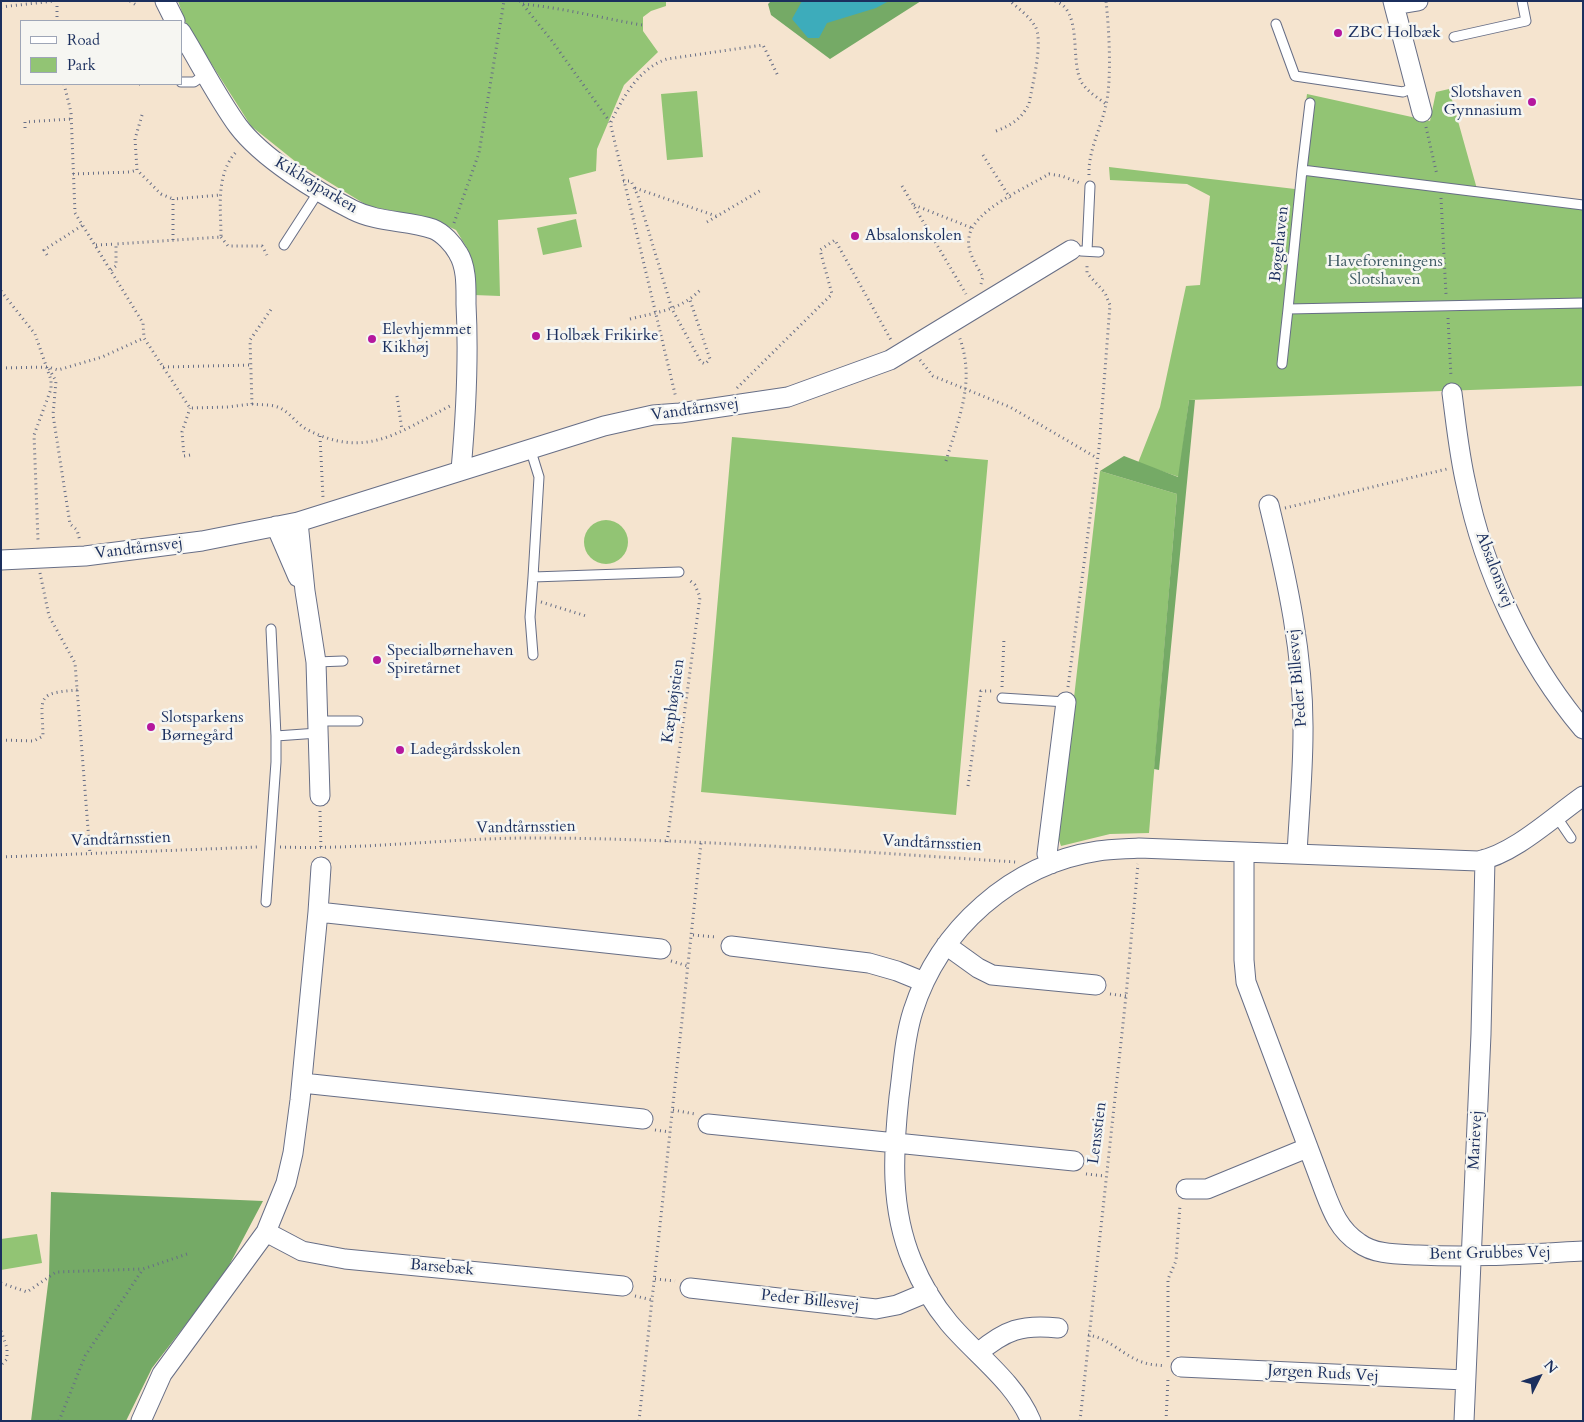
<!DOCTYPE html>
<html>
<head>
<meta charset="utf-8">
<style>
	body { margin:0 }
	#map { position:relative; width:1584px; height:1422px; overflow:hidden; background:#f5e4cf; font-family:Cardo,serif }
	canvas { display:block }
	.frame { position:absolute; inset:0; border:2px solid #1b2f5e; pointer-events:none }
	.legend { position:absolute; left:20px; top:20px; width:162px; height:65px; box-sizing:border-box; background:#f6f6f2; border:1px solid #9ea6b7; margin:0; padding:6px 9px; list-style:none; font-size:15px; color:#1b2f5e }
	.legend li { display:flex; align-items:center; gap:10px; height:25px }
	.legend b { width:25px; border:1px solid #9ea6b7 }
	.north { position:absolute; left:1514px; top:1352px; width:50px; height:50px; -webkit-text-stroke:4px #f6f6f2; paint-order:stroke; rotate:49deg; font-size:14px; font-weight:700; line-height:20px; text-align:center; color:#1b2f5e }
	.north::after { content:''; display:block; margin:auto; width:18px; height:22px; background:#1b2f5e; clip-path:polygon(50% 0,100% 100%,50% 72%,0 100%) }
</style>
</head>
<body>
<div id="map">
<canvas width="1584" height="1422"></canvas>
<div class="frame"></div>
<ul class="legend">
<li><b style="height:6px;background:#fff"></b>Road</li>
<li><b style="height:14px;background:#92c474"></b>Park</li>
</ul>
<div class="north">N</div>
</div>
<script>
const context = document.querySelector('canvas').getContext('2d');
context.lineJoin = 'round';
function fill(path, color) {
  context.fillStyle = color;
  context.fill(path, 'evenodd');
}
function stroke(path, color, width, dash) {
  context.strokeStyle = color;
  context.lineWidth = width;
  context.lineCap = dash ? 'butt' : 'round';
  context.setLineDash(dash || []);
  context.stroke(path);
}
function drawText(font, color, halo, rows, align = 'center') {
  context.font = font + ' Cardo,serif';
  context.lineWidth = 5;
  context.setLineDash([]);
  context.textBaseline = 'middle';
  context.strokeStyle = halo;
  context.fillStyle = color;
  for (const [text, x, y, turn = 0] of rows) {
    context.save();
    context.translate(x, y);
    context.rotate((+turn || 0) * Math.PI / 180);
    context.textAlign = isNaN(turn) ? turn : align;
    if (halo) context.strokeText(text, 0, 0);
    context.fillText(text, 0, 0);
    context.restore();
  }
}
const green = new Path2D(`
	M178 1H666V6L651 11 643 17V31L658 52 624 85 597 149 596 171 569 178 577 214 498 220 500 296 474 295 473 266 467 248 456 230 430 218 368 206 296 162 251 126 186 24Z
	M1449 89 1477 189 1583 200V386L1189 400 1179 477 1138 463 1160 407 1186 286 1200 285 1210 196 1187 184 1110 180 1109 167 1295 189 1307 94 1430 121 1436 92Z
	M697 91 703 157 667 160 661 94Z
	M576 219 582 247 543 255 537 228Z
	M732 437 988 460 956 815 701 792Z
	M1100 471 1177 494 1149 833 1110 834 1061 846 1058 837Z
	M584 542a22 22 0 1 1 44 0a22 22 0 1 1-44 0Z
	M37 1234 42 1263 1 1270V1239Z`);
const forest = new Path2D(`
	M771 1H921L830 59 771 15 768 4Z
	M1189 400H1195L1159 770 1154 769 1177 494 1100 471 1124 456 1178 477Z
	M51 1192 263 1201 224 1275 152 1368 126 1421H31L49 1276Z`);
const water = new Path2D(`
	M802 1H889L876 8 827 23 819 38H808L792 19Z`);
const path = new Path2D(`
	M57 1V21
	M130 1 136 5
	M520 1 552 41 610 122 676 398
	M1055 1C1084 11 1069 62 1082 83 1088 92 1098 98 1106 104
	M523 4C563 8 601 18 642 25
	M1 7 54 1
	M64 84 71 112 75 213 143 323 144 338 190 408 227 407 252 404 250 340 272 308
	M139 84H141
	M142 115 135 139 137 170 161 194 173 199
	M611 122C623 97 639 68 667 59L763 45 778 76
	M1426 127 1437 175
	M25 128V122L71 119
	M996 131C1012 125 1021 119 1029 104 1032 86 1044 41 1035 26 1029 16 1019 9 1010 1
	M983 155 1010 198
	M73 174 130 172 137 170
	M1089 175C1088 151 1101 128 1106 105 1112 78 1109 29 1106 1
	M623 181H631L638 196 672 309 701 362 705 364 710 359 690 300
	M902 186 966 294
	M635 188 716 216
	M1441 198 1446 294
	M914 205 972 228
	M707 222 763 189
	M454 223 479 153 504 1
	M221 237 228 246H262L267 255
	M173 240V199L221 195
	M96 245 116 244
	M47 255 44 250 83 225
	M111 270 116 266V244L221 237C221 208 215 174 237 151
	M981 284 983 277C977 266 966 251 969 237 973 210 1026 188 1049 174L1062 176 1080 183
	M1 291 35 334 51 380V389L34 435 38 540
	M1448 318 1451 377
	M630 319C658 312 682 310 702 288
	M920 360 933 376 1010 407 1097 458
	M163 367 251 365
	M1 368 48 367 58 370 102 357 144 338
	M49 369 56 381 53 415 70 524 77 530 80 541
	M737 388 832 294 820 250 835 240 891 340
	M397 396 402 430
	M252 404C261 405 274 404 282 409 291 414 297 424 306 429 365 460 397 433 450 406
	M320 436 323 498
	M190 455 184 456 182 432 190 408
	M946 461C959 417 976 381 959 336
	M1285 508 1447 469
	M40 573 49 616 75 663 90 854
	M541 602 586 616
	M1002 687 1004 638
	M1068 687 1099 448 1110 305 1105 293 1087 273V264
	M1 740 34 741 43 736C42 697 35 693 78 690
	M968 786 981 691H994
	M320 811 321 850
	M667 842 700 597 695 585 688 579
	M280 847C368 850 456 837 544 838 701 839 859 852 1016 862
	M1 857 259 847
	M693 935 716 937
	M671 961 688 966
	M1110 994 1126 996
	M673 1110 695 1114
	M655 1130 670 1132
	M1086 1174 1105 1176
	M655 1279 675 1281
	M1 1283 27 1292 56 1272 142 1269
	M635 1296 652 1300
	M1 1331 7 1348V1359L1 1365
	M1088 1335C1110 1338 1124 1357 1145 1363 1151 1365 1158 1365 1165 1366
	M1168 1357V1279L1176 1261 1180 1205
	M59 1421 85 1356 143 1269 190 1253
	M639 1421 701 843
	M1080 1421 1126 996 1138 864
	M1166 1421 1168 1378`);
const lane = new Path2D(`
	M1276 24 1295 76 1403 92 1415 87
	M1454 37 1526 21 1522 1
	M181 82H194L206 74
	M1302 170 1310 103
	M1583 205 1302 170 1288 309 1583 303
	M284 245 319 191
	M1081 251 1099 252
	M1087 251 1090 186
	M1282 364 1288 309
	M530 448 539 477 533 577 679 572
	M271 629 276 736
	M533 655 530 617 533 577
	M316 662 343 661
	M1002 698 1066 702
	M318 721H358
	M1556 816 1571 838
	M266 902 276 762V736L318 733`);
const street = new Path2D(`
	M165 1 175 21
	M1393 1 1394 5 1418 1
	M1394 5 1422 112
	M181 32C200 63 217 97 238 126 262 158 317 192 353 210 379 223 407 220 433 229 443 233 453 244 458 253 467 267 466 288 466 304 469 360 466 414 461 470
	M1452 393C1456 423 1459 454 1466 484 1484 572 1525 660 1583 729
	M1269 505C1287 579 1304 656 1303 733 1303 773 1299 814 1297 854
	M298 522 305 591 316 662 320 796
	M276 526 298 577
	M1 560 85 556 202 541 298 522 604 426 653 415 680 413 788 397 890 360 1071 250
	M1244 853V960L1246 982 1324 1190C1332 1211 1339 1230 1359 1243 1375 1255 1399 1254 1418 1255 1473 1258 1527 1254 1583 1251
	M1051 864 1047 854 1066 702
	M318 912 321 867
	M946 945 978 968 992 975 1096 985
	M731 946 869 963 897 971 924 982
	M302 1083 643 1119
	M708 1124 1074 1161
	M1186 1189H1207L1307 1148
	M266 1232 302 1251 345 1259 623 1286
	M690 1288 876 1309 897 1305 928 1292
	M978 1353C1005 1330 1022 1324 1058 1328
	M1181 1367 1465 1380
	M141 1421 162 1374 266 1232 286 1183 293 1153 300 1100 318 912 661 949
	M1031 1421C1014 1381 976 1355 949 1323 934 1305 921 1283 912 1261 890 1208 893 1153 899 1097 903 1069 904 1039 913 1011 939 929 1012 864 1098 851 1111 849 1126 849 1139 848L1478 861C1514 854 1553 817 1583 796
	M1464 1421 1481 1034 1485 859`);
const markers = [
	[1338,33,5,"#b5179e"],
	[1532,102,5,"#b5179e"],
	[855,236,5,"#b5179e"],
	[536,336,5,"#b5179e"],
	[372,339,5,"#b5179e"],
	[377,660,5,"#b5179e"],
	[151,727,5,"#b5179e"],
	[400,750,5,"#b5179e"]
];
const poiNames = [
	["ZBC Holbæk",1348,33],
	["Slotshaven",1522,93,"right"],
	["Gynnasium",1522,111,"right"],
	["Absalonskolen",865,236],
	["Elevhjemmet",382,330],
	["Kikhøj",382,348],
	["Holbæk Frikirke",546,336],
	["Specialbørnehaven",387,651],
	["Spiretårnet",387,669],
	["Slotsparkens",161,718],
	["Børnegård",161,736],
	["Ladegårdsskolen",410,750]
];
const streetNames = [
	["Kikhøjparken",316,186,31],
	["Bøgehaven",1280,244,-84],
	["Vandtårnsvej",695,410,-8],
	["Vandtårnsvej",139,549,-7],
	["Absalonsvej",1494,570,69],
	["Peder Billesvej",1298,678,-95],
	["Kæphøjstien",674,701,-82],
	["Vandtårnsstien",526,828,-1],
	["Vandtårnsstien",121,840,-2],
	["Vandtårnsstien",932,844,3],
	["Lensstien",1098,1133,-83],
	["Marievej",1476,1140,-87],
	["Bent Grubbes Vej",1490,1254,-1],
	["Barsebæk",442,1268,5],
	["Peder Billesvej",810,1301,6],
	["Jørgen Ruds Vej",1323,1374,3]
];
const parkNames = [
	["Haveforeningens",1385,262],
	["Slotshaven",1385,280]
];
fill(green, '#92c474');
fill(forest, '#75aa66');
fill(water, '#3dacbb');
stroke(lane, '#676e86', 11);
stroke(street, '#676e86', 21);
stroke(path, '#676e86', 3, [1, 4]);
stroke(lane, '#fff', 9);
stroke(street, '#fff', 19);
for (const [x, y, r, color] of markers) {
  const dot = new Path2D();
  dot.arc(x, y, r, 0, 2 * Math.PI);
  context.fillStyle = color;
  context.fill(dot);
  stroke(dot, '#f6f6f2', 2);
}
drawText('16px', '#1b2f5e', '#f6f6f2', poiNames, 'left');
drawText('16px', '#1b2f5e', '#f6f6f2', streetNames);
drawText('16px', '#3f5c65', '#f6f6f2', parkNames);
</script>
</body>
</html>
